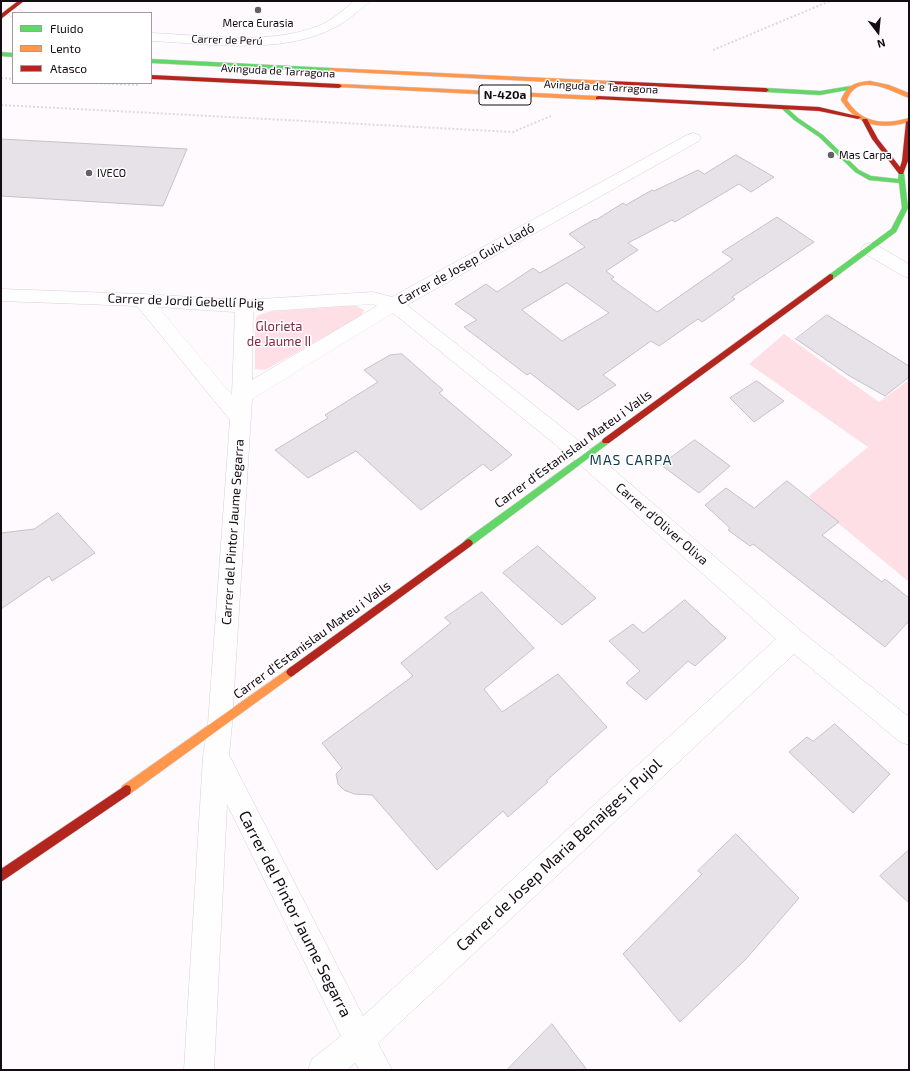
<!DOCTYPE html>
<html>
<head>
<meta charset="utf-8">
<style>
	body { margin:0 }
	#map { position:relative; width:910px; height:1071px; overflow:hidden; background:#fefafd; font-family:"Exo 2",sans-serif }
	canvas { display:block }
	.frame { position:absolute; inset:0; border:2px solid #140b13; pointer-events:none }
	.legend { position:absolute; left:12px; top:12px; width:140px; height:72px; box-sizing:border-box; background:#fff; border:1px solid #a19da1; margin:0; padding:5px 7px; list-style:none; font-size:12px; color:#140b13 }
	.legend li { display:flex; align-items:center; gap:8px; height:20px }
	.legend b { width:20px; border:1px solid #a19da1 }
	.north { position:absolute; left:858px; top:12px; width:40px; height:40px; -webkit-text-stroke:3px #fff; paint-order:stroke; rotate:164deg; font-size:11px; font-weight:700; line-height:16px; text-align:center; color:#140b13 }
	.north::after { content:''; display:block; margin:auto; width:14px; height:18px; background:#140b13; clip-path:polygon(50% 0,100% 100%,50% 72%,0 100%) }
</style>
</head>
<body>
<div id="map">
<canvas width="910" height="1071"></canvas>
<div class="frame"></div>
<ul class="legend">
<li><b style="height:5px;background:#63d668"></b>Fluido</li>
<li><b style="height:5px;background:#ff974d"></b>Lento</li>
<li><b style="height:5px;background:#b3261e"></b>Atasco</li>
</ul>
<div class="north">N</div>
</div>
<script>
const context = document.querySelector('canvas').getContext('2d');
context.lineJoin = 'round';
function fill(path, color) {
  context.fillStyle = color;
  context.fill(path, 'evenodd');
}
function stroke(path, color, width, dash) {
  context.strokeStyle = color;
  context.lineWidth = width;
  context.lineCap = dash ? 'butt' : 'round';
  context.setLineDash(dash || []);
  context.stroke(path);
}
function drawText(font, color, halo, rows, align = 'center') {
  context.font = font + ' "Exo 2",sans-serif';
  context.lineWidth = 3;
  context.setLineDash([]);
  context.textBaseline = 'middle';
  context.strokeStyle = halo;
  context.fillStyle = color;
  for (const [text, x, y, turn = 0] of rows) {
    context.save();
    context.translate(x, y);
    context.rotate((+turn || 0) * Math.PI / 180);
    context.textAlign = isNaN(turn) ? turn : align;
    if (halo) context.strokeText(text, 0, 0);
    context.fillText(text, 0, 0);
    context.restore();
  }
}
const green = new Path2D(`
	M357 306 364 310 360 317 265 370 255 369V322L257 316C277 305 333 306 357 306Z
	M784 334 879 402 909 380V582L815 504 809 496 868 447 749 364Z`);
const building = new Path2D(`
	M1 139 187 149 163 206 1 196Z
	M736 155 774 177 751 192 739 184 675 222 672 220 628 243 638 250 606 271 614 277 611 279 657 312 733 259 722 252 777 217 814 242 732 297 735 299 702 322 698 319 659 346 651 341 603 375 616 385 578 410 530 373 527 375 464 327 477 320 455 304 486 284 497 292 533 268 540 273 585 247 569 234 595 219 596 220 623 203 626 205 652 190 654 191 698 170 704 174ZM567 283 609 313 562 341 522 310Z
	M827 315 909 366V377L885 396 848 375 796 339Z
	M402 354 443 390 439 393 512 455 491 471 483 464 421 510 356 451 308 478 275 450 328 418 325 415 378 382 364 370 390 355Z
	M757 381 784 401 754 422 730 398Z
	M695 440 730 466 699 493 661 465Z
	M787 481 839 522 822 535 882 582 885 579 909 598V621L885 647 753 544 750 546 728 530 730 528 705 505 726 488 754 508Z
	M58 513 95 553 52 581 49 576 1 609V533L34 529Z
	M538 546 596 598 562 625 503 573Z
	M482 592 534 648 484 689 502 712 558 674 607 727 546 781 548 782 508 817 503 811 437 870 372 795 354 794 344 790 338 784 336 774 342 768 322 743 413 676 401 663 451 623 445 618Z
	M685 600 726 638 695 666 688 661 646 700 626 683 640 671 609 641 633 624 643 633Z
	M835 724 890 774 853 813 789 752 807 737 813 741Z
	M736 834 799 898 746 959 680 1022 623 954 702 874 698 871Z
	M909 850V903L880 876Z
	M552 1024 587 1070H507Z`);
const path = new Path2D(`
	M713 50 830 1
	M1 78 13 79
	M92 83 138 85
	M1 105 513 132 551 116`);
const street = new Path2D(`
	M354 1H370C366 6 361 9 356 13 303 59 216 44 151 41V33C205 35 277 47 327 22 337 16 345 8 354 1Z
	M16 9 21 10 23 13H13V17L10 16 8 13 10 10Z
	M693 133 699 135 701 138 699 141 407 305 592 451 801 631 909 717V745L900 742 794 654 378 1043 392 1070H360L355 1063 347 1070H308L312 1059 341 1036 227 804 214 1070H184L203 757 208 724 230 420 137 306 1 301V289L142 294 244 300 373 292 392 297 687 135ZM373 304 377 306 252 380 253 312ZM158 307 235 312 232 395ZM393 313 578 463 776 639 363 1016 229 755 232 724 252 399Z
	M870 243 876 245 909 264V278L903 276 864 253 861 249 864 245Z`);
const fast = new Path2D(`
	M1 52 13 53V57L1 56Z
	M151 59 331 68 334 70 331 72 151 63Z
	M851 86 853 87V89L820 95 766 92 763 90 766 88 820 91Z
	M781 106H785L798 118 823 135 859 170 871 176 898 179 899 172 901 171 904 173 908 208 896 232 833 279 830 280 826 277 891 229 902 208 899 183 869 180 855 172 819 137 794 120 781 108Z
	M606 438 609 439 610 441 609 443 471 546H465L463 543 465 540Z`);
const slow = new Path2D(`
	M331 68 610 81 613 83 610 85 329 71 328 70Z
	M870 81 889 85 909 93V98C890 91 858 71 847 100 862 124 884 125 909 118V122C881 130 857 126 841 100 846 86 855 82 870 81Z
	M339 84 598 96 601 98 598 100 337 87 336 86Z
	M291 667 294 669 296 672 294 675 130 794 126 795 122 794 121 790 122 786Z`);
const jam = new Path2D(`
	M18 1H24L1 19V14Z
	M151 75 339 84 342 86 339 88 151 79Z
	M610 81 766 88 769 90 766 92 608 84 607 83Z
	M598 96 819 107 861 117 858 119 819 111 596 99V97Z
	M863 119H867L878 139 900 167 902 161 906 122 909 120 908 161 903 174H899L872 139 862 120Z
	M830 274 833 275V279L609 443H603L602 441 603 439Z
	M468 539 471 540 473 543 471 546 294 675 291 677 288 675 286 672 288 669Z
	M126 785 130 786 131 790 130 794 1 882V869Z`);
const markers = [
	[258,10,4,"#665f65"],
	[831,155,4,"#665f65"],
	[89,173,4,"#665f65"]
];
const farPoinames = [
	["Merca Eurasia",258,23,"center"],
	["Mas Carpa",839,155],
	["IVECO",97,173]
];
const farStreetnames = [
	["Carrer de Perú",227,40,2],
	["Avinguda de Tarragona",278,71,3],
	["Avinguda de Tarragona",601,87,3]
];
const shields = [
	[505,95,52]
];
const shieldNames = [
	["N-420a",505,95]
];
const streetNames = [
	["Carrer de Josep Guix Lladó",466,264,-29],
	["Carrer de Jordi Gebellí Puig",186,301,2],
	["Carrer d'Estanislau Mateu i Valls",573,449,-36],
	["Carrer d'Oliver Oliva",662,524,41],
	["Carrer del Pintor Jaume Segarra",233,532,-86],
	["Carrer d'Estanislau Mateu i Valls",312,640,-36]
];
const parkNames = [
	["Glorieta",279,327],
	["de Jaume II",279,342]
];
const neighbourhoodNames = [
	["MAS CARPA",631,460]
];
const nearStreetnames = [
	["Carrer de Josep Maria Benaiges i Pujol",559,855,-43],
	["Carrer del Pintor Jaume Segarra",295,914,63]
];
fill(green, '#fedfe5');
fill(building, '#e6e2e8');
stroke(building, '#c6c1c8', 1);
stroke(street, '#d8d0d6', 1);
stroke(fast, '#d8d0d6', 1);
stroke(slow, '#d8d0d6', 1);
stroke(jam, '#d8d0d6', 1);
stroke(path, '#dcdbdc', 2, [2, 2]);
fill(street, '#fffeff');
fill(fast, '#63d668');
fill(slow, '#ff974d');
fill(jam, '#b3261e');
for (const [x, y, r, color] of markers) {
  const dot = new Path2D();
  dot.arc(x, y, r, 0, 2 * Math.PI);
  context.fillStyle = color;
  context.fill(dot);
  stroke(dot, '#fff', 1.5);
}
drawText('11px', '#140b13', '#fff', farPoinames, 'left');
drawText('11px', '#140b13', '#fff', farStreetnames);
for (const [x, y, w] of shields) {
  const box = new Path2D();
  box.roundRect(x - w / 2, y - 10, w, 20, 3);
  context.fillStyle = '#fff';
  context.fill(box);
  stroke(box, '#140b13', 1);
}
drawText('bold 12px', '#140b13', null, shieldNames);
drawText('13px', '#140b13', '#fff', streetNames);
drawText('13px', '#81293f', '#fff', parkNames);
context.letterSpacing = '1px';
drawText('14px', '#0c3b50', '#fff', neighbourhoodNames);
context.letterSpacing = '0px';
drawText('16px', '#140b13', '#fff', nearStreetnames);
</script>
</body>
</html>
